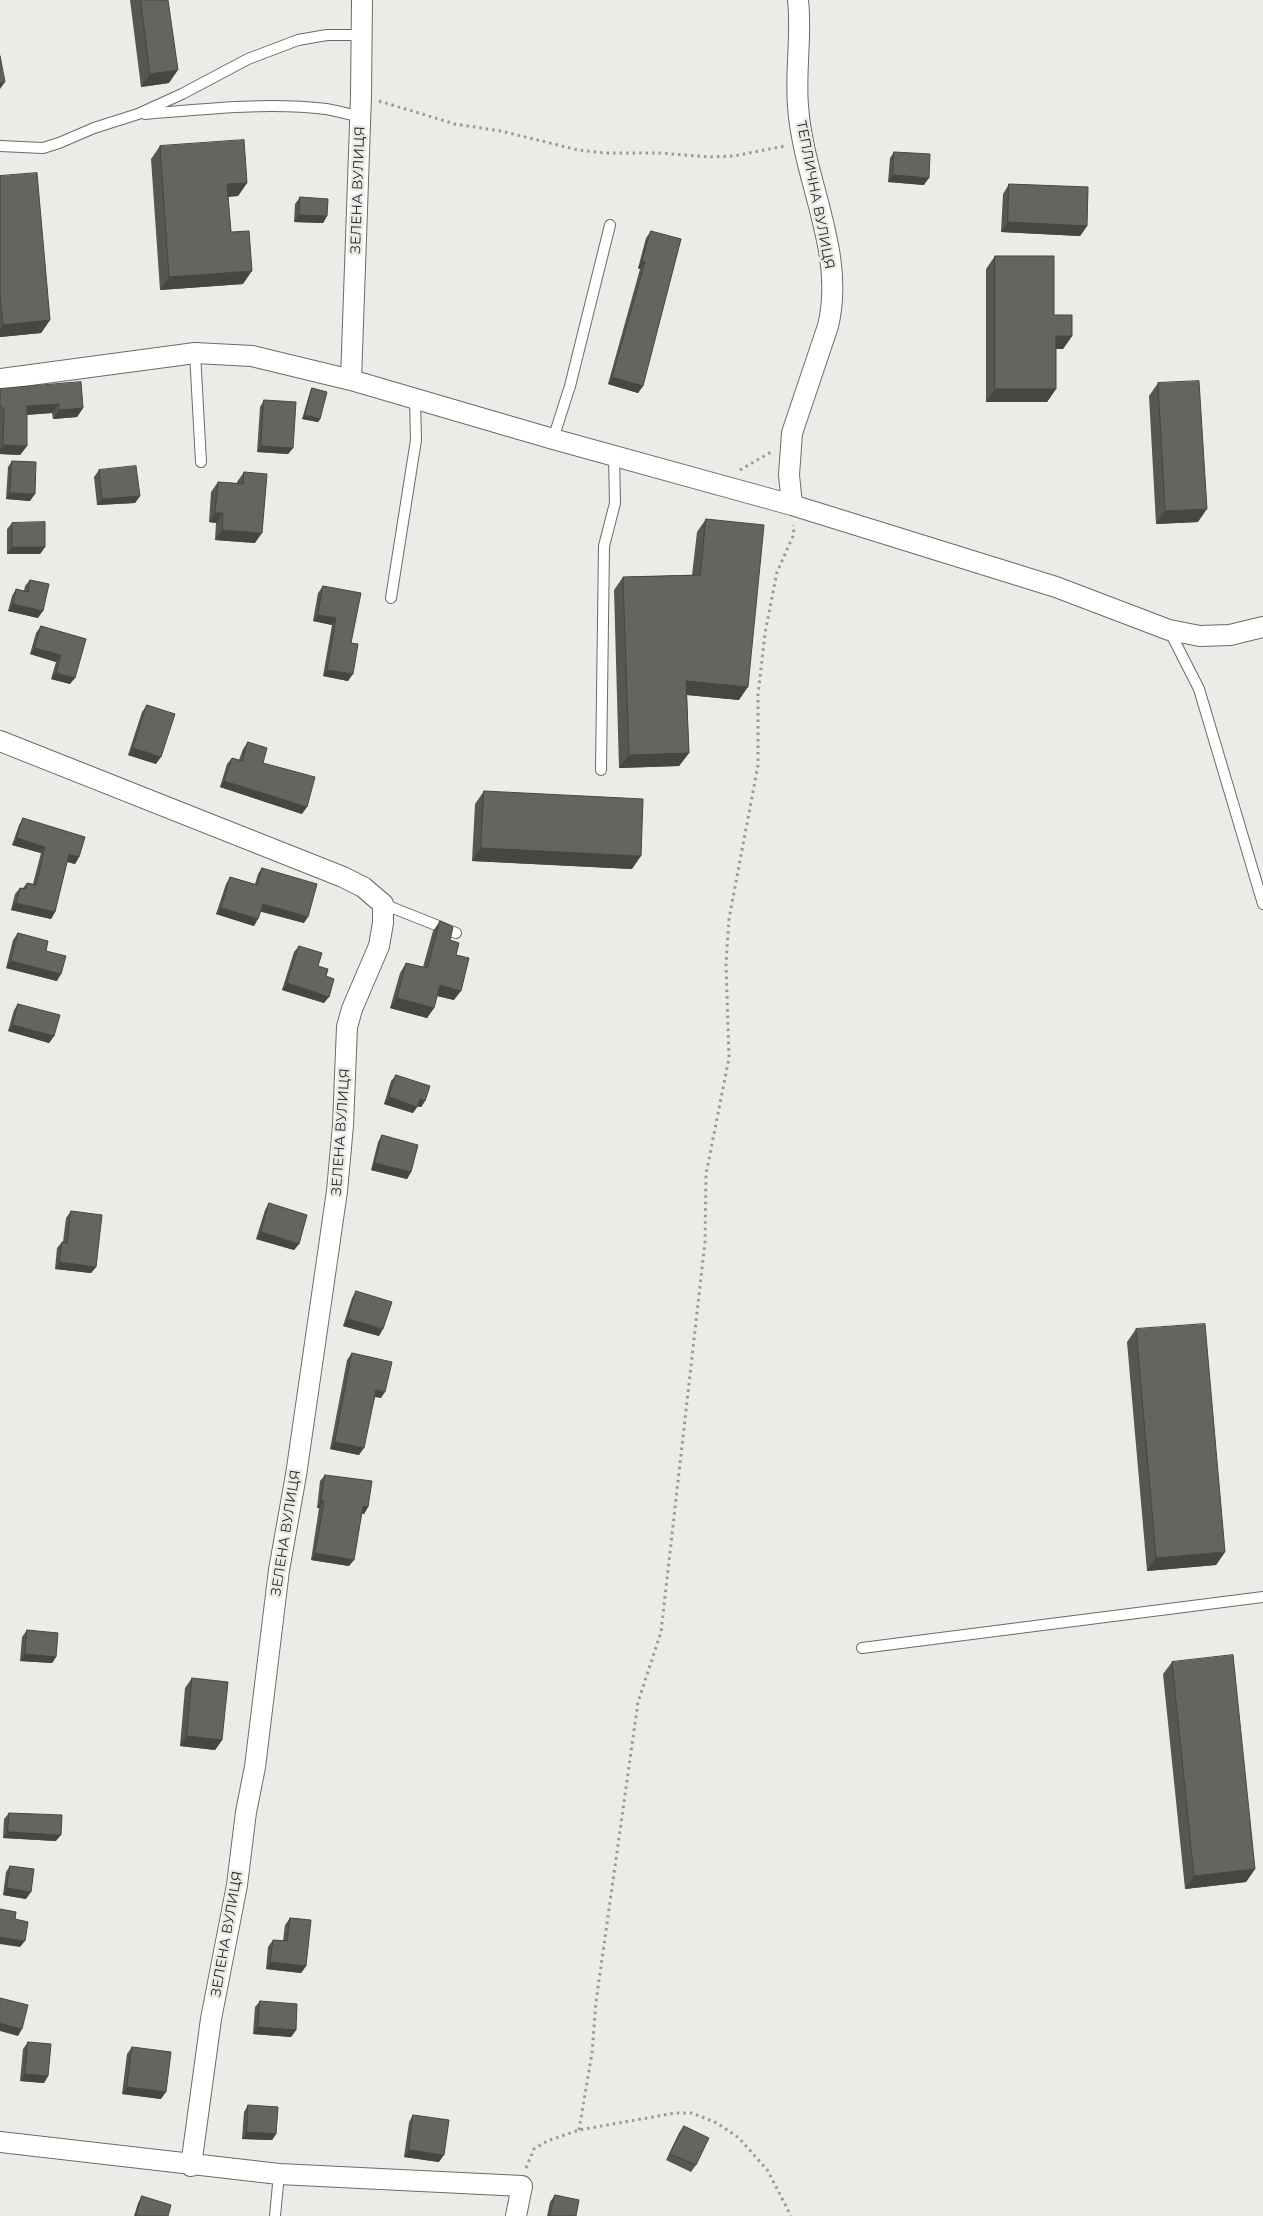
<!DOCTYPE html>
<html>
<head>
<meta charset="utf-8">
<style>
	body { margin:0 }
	canvas { display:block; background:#edebe7 }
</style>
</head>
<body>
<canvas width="1263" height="2216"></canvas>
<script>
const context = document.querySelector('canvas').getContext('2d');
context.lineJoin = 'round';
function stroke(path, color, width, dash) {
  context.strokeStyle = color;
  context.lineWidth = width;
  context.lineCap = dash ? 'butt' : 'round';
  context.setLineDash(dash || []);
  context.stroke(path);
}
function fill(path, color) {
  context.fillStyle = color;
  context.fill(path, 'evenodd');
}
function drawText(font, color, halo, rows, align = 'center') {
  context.font = font + ' Montserrat,sans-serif';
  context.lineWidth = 5;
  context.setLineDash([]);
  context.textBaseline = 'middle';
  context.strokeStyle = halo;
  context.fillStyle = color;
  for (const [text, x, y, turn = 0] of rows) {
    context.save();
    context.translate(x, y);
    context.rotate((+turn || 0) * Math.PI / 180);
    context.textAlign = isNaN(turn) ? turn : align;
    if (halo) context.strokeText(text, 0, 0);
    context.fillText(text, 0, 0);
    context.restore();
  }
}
const path = new Path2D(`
	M379 101 455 124 501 131 578 150 606 153H660L709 157 734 156 785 146
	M740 470 771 452
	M579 2130 592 2053 596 2002 638 1702 661 1632 705 1242 706 1174 729 1058 726 964 729 919 758 765V695L765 633 777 572 794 534 793 525
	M526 2168 534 2149 547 2141 579 2130 675 2113H692L717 2123 739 2138 768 2171 791 2216`);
const lane = new Path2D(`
	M145 114C202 109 270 102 326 109 338 111 349 114 360 117
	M0 146 43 148 59 143 94 128 138 114 182 94 248 59 298 40 327 35H362
	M195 353 201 462
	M553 439 570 386 610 225
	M391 598 416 440 415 399
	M1169 630 1199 689 1263 904
	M601 770 604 546 615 503 614 456
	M383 904 456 933
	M862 1648 1263 1597
	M275 2216 279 2174`);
const street = new Path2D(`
	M0 379 195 353 252 356 351 380 553 439 792 505 1056 587 1169 630 1200 636 1230 635 1263 627
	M351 380 361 96 362 0
	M792 505 789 475 792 433 828 326C846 252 803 180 798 106 795 71 802 35 798 0
	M0 741 343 877 363 887 383 904V923L379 946 352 1009 347 1027 343 1125 337 1191 296 1475 279 1570 255 1767 246 1812 237 1885 211 2019 191 2166
	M0 2142 279 2174 522 2186 516 2216`);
const wall = new Path2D(`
	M130 0H168L169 83 141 87Z
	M160 146 247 183 238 196 228 197 231 232 243 284 160 290 151 159Z
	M894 152 924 185 888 182 890 158Z
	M0 176 50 320 41 333 0 337Z
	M1009 184 1087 226 1080 236 1001 232 1003 194Z
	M300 197 327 216 323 223 294 222 295 204Z
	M651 231 643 386 638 393 608 384 640 269 638 268 646 238Z
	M995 256 1054 315 1072 336 1063 349H1056V389L1047 402H986V269Z
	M1158 383 1198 522 1156 524 1149 396Z
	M312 388 320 419 318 422 302 419 310 392Z
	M0 389 83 408 77 417 53 419 52 413 27 415V446L20 455 0 454Z
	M264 400 293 448 288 454 257 452 260 407Z
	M12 461 30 501 6 499 8 467Z
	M99 470 140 496 135 503 97 505 94 477Z
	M244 472 255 543 215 540 216 523 209 522 211 492 218 482 237 483V482Z
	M706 519 739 700 687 695 689 753 679 766 619 768 614 590 623 577 692 575 697 532Z
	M12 523 45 547 40 554H7V529Z
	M30 580 38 618 8 611 12 596 16 589 24 591 25 586Z
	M323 586 351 643 348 681 323 676 332 625 313 621 318 593Z
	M41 626 86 639 70 684 51 679 56 662 30 654 36 633Z
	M147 705 156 764 128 755 142 712Z
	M248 742 263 763 302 814 220 787 227 764 232 758 239 760 243 749Z
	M484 791 632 869 472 861 475 804Z
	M23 818 79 857 75 864 67 862 55 912 51 919 11 910 15 894 20 888H23L27 883 33 884 41 853 12 845 19 825Z
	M262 868 304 923 261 911 254 926 216 914 226 884 230 877 255 884 258 874Z
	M440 921 450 940 456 955 454 1000 437 996 434 1008 427 1018 390 1008 400 973 406 963 423 967 433 931Z
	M18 933 46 951 57 981 6 968 13 940Z
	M299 946 326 976 324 1003 282 990 294 952Z
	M18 1004 54 1036 49 1043 8 1031 14 1010Z
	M396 1075 425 1101 421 1107 418 1106 413 1113 384 1104 391 1081Z
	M382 1135 411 1172 407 1179 371 1170 378 1142Z
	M269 1203 299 1244 294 1250 256 1239 265 1210Z
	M71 1211 96 1267 91 1273 55 1269 57 1248 62 1242H63L66 1218Z
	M356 1291 379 1336 343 1326 352 1298Z
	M1136 1329 1225 1552 1216 1565 1147 1571 1127 1342Z
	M352 1353 381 1398 375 1397 359 1455 330 1449 347 1360Z
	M325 1475 368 1507 364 1514 362 1513 349 1566 311 1560 319 1508H317L320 1481Z
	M27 1630 56 1657 52 1663 20 1661 22 1637Z
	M1172 1662 1255 1869 1246 1882 1185 1889 1163 1674Z
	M192 1678 222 1740 215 1750 180 1746 185 1688Z
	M9 1813 56 1841 3 1838 4 1819Z
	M10 1866 26 1899 3 1895 6 1872Z
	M290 1918 306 1966 301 1973 266 1969 268 1947 273 1940 283 1941 285 1925Z
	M260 2001 296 2030 291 2037 253 2034 255 2007Z
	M28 2042 48 2076 44 2083 20 2081 23 2049Z
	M132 2047 161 2099 122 2094 127 2054Z
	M248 2105 276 2134 272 2140 242 2139 244 2112Z
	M413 2115 439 2162 404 2157 409 2122Z
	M684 2126 696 2165 691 2172 666 2160 679 2133Z
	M555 2195 576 2216H547L550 2202Z
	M142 2196 168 2216H134L138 2203Z`);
const shadedWall = new Path2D(`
	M178 70 169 83 141 87 150 74Z
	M5 82 0 89V83Z
	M893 175 929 178 924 185 888 182Z
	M247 183 238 196 218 197 227 184Z
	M299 215 327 216 323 223 294 222Z
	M1008 222 1087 226 1080 236 1001 232Z
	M642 261 645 262 640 269 638 268Z
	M252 271 243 284 160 290 169 277Z
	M50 320 41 333 0 337V329L3 325Z
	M1056 336H1072L1063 349H1047Z
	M612 377 643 386 638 393 608 384Z
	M995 389H1056L1047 402H986Z
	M59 404 52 413 21 415 27 406Z
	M83 408 77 417 53 419 59 410Z
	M305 415 320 419 318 422 302 419Z
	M3 445 27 446 20 455 0 454V450Z
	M261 446 293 448 288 454 257 452Z
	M10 493 35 494 30 501 6 499Z
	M140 496 135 503 97 505 102 499Z
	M1207 509 1198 522 1156 524 1165 511Z
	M215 513H223L216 523 209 522Z
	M222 530 262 533 255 543 215 540Z
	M12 547H45L40 554H7Z
	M13 604 43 611 38 618 8 611Z
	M318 615 336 618 332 625 313 621Z
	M35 648 61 655 56 662 30 654Z
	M327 670 353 674 348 681 323 676Z
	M56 673 75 678 70 684 51 679Z
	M686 681 748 687 739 700 677 694Z
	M133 748 161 757 156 764 128 755Z
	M689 753 679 766 619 768 629 755Z
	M224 781 307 807 302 814 220 787Z
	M17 838 45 847 41 853 12 845Z
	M481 848 641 856 632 869 472 861Z
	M69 854 79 857 75 864 64 861Z
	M16 903 55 912 51 919 11 910Z
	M263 904 308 917 304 923 258 911Z
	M221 908 258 919 254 926 216 914Z
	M11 961 61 974 57 981 6 968Z
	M287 983 329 997 324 1003 282 990Z
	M440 985 461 991 454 1000 433 995Z
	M397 998 434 1008 427 1018 390 1008Z
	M13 1025 54 1036 49 1043 8 1031Z
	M389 1097 417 1107 413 1113 384 1104Z
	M420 1099 425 1101 421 1107 415 1106Z
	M375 1163 411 1172 407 1179 371 1170Z
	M261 1232 299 1244 294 1250 256 1239Z
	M59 1262 96 1267 91 1273 55 1269Z
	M348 1319 383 1329 379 1336 343 1326Z
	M376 1390 385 1392 381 1398 372 1396Z
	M335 1442 364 1448 359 1455 330 1449Z
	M321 1501H324L319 1508H317Z
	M363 1506 368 1507 364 1514 358 1513Z
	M1225 1552 1216 1565 1147 1571 1156 1558Z
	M315 1553 354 1560 349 1566 311 1560Z
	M25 1654 56 1657 52 1663 20 1661Z
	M187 1736 222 1740 215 1750 180 1746Z
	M8 1832 61 1835 56 1841 3 1838Z
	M1255 1869 1246 1882 1185 1889 1194 1876Z
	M7 1888 31 1892 26 1899 3 1895Z
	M0 1937 25 1941 20 1947 0 1944Z
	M270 1962 306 1966 301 1973 266 1969Z
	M0 2023 22 2029 18 2036 0 2031Z
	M258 2027 296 2030 291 2037 253 2034Z
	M25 2074 48 2076 44 2083 20 2081Z
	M127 2087 166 2092 161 2099 122 2094Z
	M247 2132 276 2134 272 2140 242 2139Z
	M409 2150 444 2155 439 2162 404 2157Z`);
const building = new Path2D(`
	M141 0H168L178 70 150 74Z
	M0 56 5 82 0 83Z
	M244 140 247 183 227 184 231 232 249 231 252 271 169 277 160 146Z
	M894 152 930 154 929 178 893 175Z
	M37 173 50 320 3 325 0 295V176Z
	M1009 184 1088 187 1087 226 1008 222Z
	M300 197 328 199 327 216 299 215Z
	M651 231 681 239 643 386 612 377 645 262 642 261Z
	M995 256H1054V315H1072V336H1056V389H995Z
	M1199 381 1207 509 1165 511 1158 383Z
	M81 382 83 408 59 410V404L27 406V446L3 445 4 408H0V389Z
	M312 388 327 392 320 419 305 415Z
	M264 400 296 402 293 448 261 446Z
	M12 461 36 462 35 494 10 493Z
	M136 466 140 496 102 499 99 470Z
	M244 472 267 474 262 533 222 530 223 513H215L218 482 243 484Z
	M706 519 764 525 748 687 686 681 689 753 629 755 623 577 700 575Z
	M45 522V547H12V523Z
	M30 580 49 584 43 611 13 604 16 589 28 592Z
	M323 586 361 593 351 643 358 644 353 674 327 670 336 618 318 615Z
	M41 626 86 639 75 678 56 673 61 655 35 648Z
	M147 705 175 714 161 757 133 748Z
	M248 742 267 748 263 763 315 777 307 807 224 781 232 758 242 761Z
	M484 791 643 799 641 856 481 848Z
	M23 818 85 837 79 857 69 854 55 912 16 903 20 888 26 889 27 883 36 885 45 847 17 838Z
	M262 868 317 884 308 917 263 904 258 919 221 908 230 877 257 885Z
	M440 921 453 927 450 940 459 943 456 955 469 958 461 991 440 985 434 1008 397 998 406 963 427 968Z
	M18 933 48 941 46 951 66 956 61 974 11 961Z
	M299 946 322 953 318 966 328 969 326 976 334 979 329 997 287 983Z
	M18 1004 60 1015 54 1036 13 1025Z
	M396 1075 430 1086 425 1101 420 1099 417 1107 389 1097Z
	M382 1135 418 1145 411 1172 375 1163Z
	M269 1203 307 1215 299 1244 261 1232Z
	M71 1211 102 1215 96 1267 59 1262 62 1242 67 1243Z
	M356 1291 392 1302 383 1329 348 1319Z
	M1205 1324 1225 1552 1156 1558 1136 1329Z
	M352 1353 392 1362 385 1392 376 1390 364 1448 335 1442Z
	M325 1475 372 1481 368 1507 363 1506 354 1560 315 1553 324 1501H321Z
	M27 1630 58 1633 56 1657 25 1654Z
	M1233 1655 1255 1869 1194 1876 1172 1662Z
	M192 1678 228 1682 222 1740 187 1736Z
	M9 1813 62 1815 61 1835 8 1832Z
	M10 1866 34 1869 31 1892 7 1888Z
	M0 1909 16 1912 15 1919 28 1922 25 1941 0 1937Z
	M290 1918 311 1920 306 1966 270 1962 273 1940 287 1941Z
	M0 1998 28 2005 22 2029 0 2023Z
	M260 2001 297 2004 296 2030 258 2027Z
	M28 2042 51 2044 48 2076 25 2074Z
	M132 2047 171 2052 166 2092 127 2087Z
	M248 2105 278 2107 276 2134 247 2132Z
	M413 2115 449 2120 444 2155 409 2150Z
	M684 2126 709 2138 696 2165 670 2154Z
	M555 2195 579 2200 576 2216H550Z
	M142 2196 171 2205 168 2216H136Z`);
const streetNames = [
	["ЗЕЛЕНА ВУЛИЦЯ",358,190,-88],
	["ТЕПЛИЧНА ВУЛИЦЯ",815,195,79],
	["ЗЕЛЕНА ВУЛИЦЯ",341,1132,-86],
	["ЗЕЛЕНА ВУЛИЦЯ",286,1533,-81],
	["ЗЕЛЕНА ВУЛИЦЯ",227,1934,-80]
];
stroke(lane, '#6c6b67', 12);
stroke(street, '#6c6b67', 22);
stroke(path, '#9a9996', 3, [2.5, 4]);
stroke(lane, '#fff', 10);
stroke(street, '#fff', 20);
fill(wall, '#575653');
fill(shadedWall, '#474643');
fill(building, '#656460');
stroke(building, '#474643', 1);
drawText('14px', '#282726', '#edebe7', streetNames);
</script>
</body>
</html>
